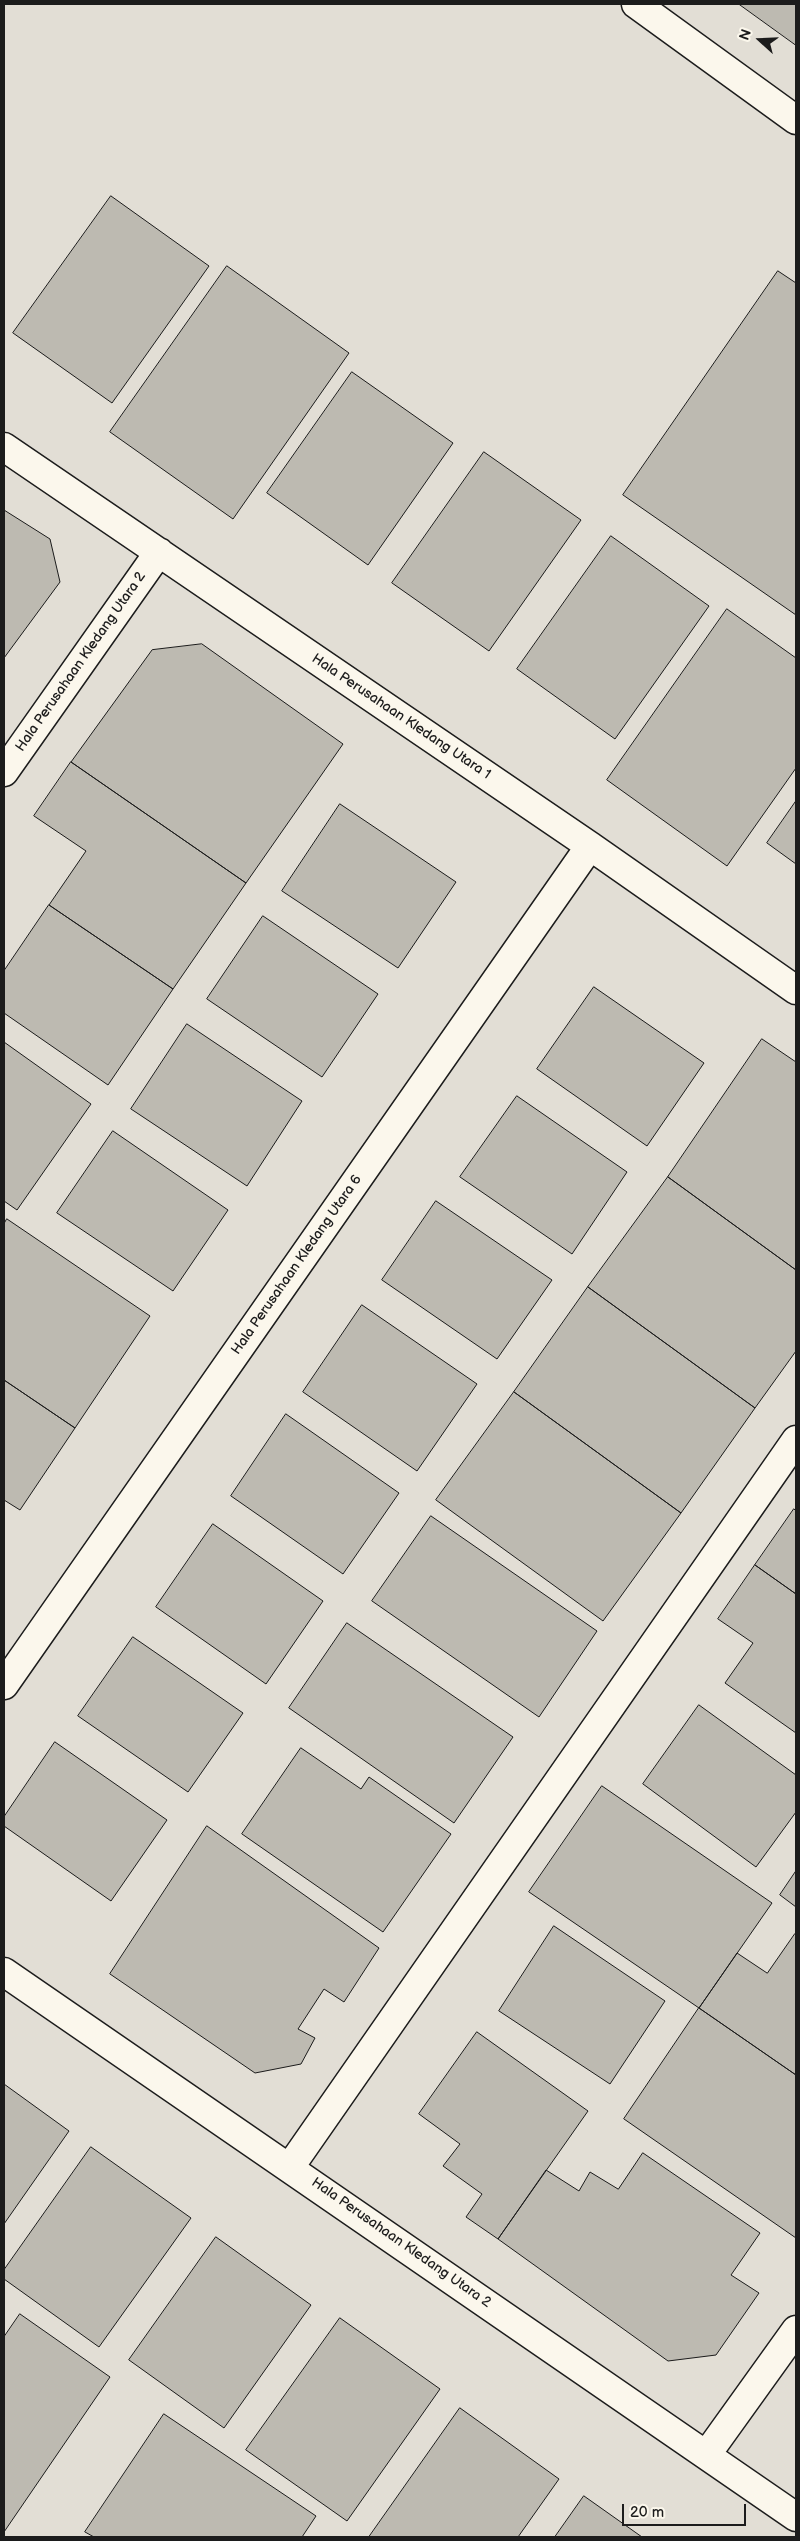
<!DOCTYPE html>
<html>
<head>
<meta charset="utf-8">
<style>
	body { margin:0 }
	#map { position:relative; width:800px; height:2541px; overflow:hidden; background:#f2eee4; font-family:"Balsamiq Sans",sans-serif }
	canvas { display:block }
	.frame { position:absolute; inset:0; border:5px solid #1c1c1c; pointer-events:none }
	.north { position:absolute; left:735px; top:15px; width:50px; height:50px; -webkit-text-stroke:4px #fbf7ec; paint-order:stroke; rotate:290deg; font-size:14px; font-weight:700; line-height:20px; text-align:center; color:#1c1c1c }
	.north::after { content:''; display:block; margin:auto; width:18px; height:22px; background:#1c1c1c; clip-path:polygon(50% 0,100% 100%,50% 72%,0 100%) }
	.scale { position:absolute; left:622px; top:2504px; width:124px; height:22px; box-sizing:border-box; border:2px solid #1c1c1c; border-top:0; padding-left:6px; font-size:15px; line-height:18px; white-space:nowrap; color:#1c1c1c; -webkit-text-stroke:4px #fbf7ec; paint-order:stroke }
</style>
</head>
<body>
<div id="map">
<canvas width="800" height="2541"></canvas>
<div class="frame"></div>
<div class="north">N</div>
<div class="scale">20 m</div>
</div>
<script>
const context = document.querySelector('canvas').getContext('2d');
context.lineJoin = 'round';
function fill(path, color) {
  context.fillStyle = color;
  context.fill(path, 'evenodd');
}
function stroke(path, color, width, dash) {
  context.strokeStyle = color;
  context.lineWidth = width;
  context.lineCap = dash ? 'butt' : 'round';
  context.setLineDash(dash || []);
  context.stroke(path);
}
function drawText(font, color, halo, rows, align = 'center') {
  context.font = font + ' "Balsamiq Sans",sans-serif';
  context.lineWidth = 5;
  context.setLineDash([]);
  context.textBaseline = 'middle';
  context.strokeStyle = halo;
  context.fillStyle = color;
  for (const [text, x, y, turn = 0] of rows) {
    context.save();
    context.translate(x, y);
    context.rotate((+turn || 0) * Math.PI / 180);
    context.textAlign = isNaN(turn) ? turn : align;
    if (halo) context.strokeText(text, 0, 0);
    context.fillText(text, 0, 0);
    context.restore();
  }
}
const built = new Path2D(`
	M4 4H796V2537H4Z`);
const building = new Path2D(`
	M739 4H796V45Z
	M111 196 209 266 112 403 13 333Z
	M227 266 349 353 233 519 110 432Z
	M778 271 796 283V615L623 495Z
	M352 372 453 443 368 565 267 493Z
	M484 452 581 520 489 651 392 583Z
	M4 510 50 539 60 582 4 658Z
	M611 536 709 606 615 739 517 669Z
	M727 609 796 658V768L727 866 607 780Z
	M202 644 343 744 246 883 71 762 152 650Z
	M71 762 246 883 173 989 49 905 86 851 34 816Z
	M796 801V864L767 843Z
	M340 804 456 882 398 968 282 891Z
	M49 905 173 989 108 1085 4 1013V971Z
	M263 916 378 994 322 1077 207 999Z
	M594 987 704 1063 647 1146 537 1069Z
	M187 1024 302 1101 247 1186 131 1109Z
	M762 1039 796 1062V1270L668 1177Z
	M4 1042 91 1104 17 1210 4 1201Z
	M517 1096 627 1172 572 1254 460 1177Z
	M113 1131 228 1210 173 1291 57 1213Z
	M668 1177 796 1270V1351L755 1408 588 1287Z
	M436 1201 552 1280 497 1359 382 1280Z
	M7 1219 150 1316 75 1428 4 1380V1224Z
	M588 1287 755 1408 681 1513 514 1392Z
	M362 1305 477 1384 417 1471 303 1392Z
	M4 1380 75 1428 20 1510 4 1500Z
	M514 1392 681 1513 603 1621 436 1500Z
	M286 1414 399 1493 343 1574 231 1496Z
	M794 1509 796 1511V1594L755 1565Z
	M431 1516 597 1631 539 1717 372 1601Z
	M213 1524 323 1601 266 1684 156 1607Z
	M755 1565 796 1594V1733L725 1683 753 1643 718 1619Z
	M347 1623 513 1737 454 1823 289 1708Z
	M133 1637 243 1713 188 1792 78 1716Z
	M699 1705 796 1775V1812L756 1867 643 1784Z
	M55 1742 167 1820 111 1901 4 1826V1817Z
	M301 1748 361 1789 369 1777 451 1834 383 1932 242 1834Z
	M602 1786 772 1903 699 2008 529 1892Z
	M207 1826 379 1948 344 2002 324 1989 298 2029 315 2038 301 2064 255 2073 110 1974Z
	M796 1871V1907L780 1895Z
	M554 1926 665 2001 610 2084 499 2011Z
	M795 1934 796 1935V2075L699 2008 737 1953 767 1973Z
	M699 2008 796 2075V2238L624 2119Z
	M477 2032 588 2111 498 2239 466 2217 482 2194 443 2166 460 2144 419 2114Z
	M4 2084 69 2131 4 2224Z
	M91 2147 191 2218 99 2347 4 2279V2270Z
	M643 2153 760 2233 731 2275 759 2293 716 2355 668 2361 498 2239 546 2170 579 2191 590 2172 618 2189Z
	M216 2237 311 2305 224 2428 129 2360Z
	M20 2314 110 2377 4 2532V2337Z
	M340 2318 440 2389 347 2521 246 2450Z
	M460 2408 559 2479 518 2537H369Z
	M164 2414 316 2516 302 2537H94L85 2532Z
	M584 2496 642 2537H555Z`);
const minor = new Path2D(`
	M636 4 796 120
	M4 447 590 846 796 990
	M4 772 159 552
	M4 1685 590 846
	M4 1972 796 2517
	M290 2167 796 1440
	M707 2454 796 2330`);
const streetNames = [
	["Hala Perusahaan Kledang Utara 2",81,662,-55],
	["Hala Perusahaan Kledang Utara 1",401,717,34],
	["Hala Perusahaan Kledang Utara 6",297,1265,-55],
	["Hala Perusahaan Kledang Utara 2",401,2243,35]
];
fill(built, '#e2ded5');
fill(building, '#bdbab1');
stroke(building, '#1c1c1c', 1);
stroke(minor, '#1c1c1c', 31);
stroke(minor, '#fbf7ec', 28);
drawText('14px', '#1c1c1c', '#fbf7ec', streetNames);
</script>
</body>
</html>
